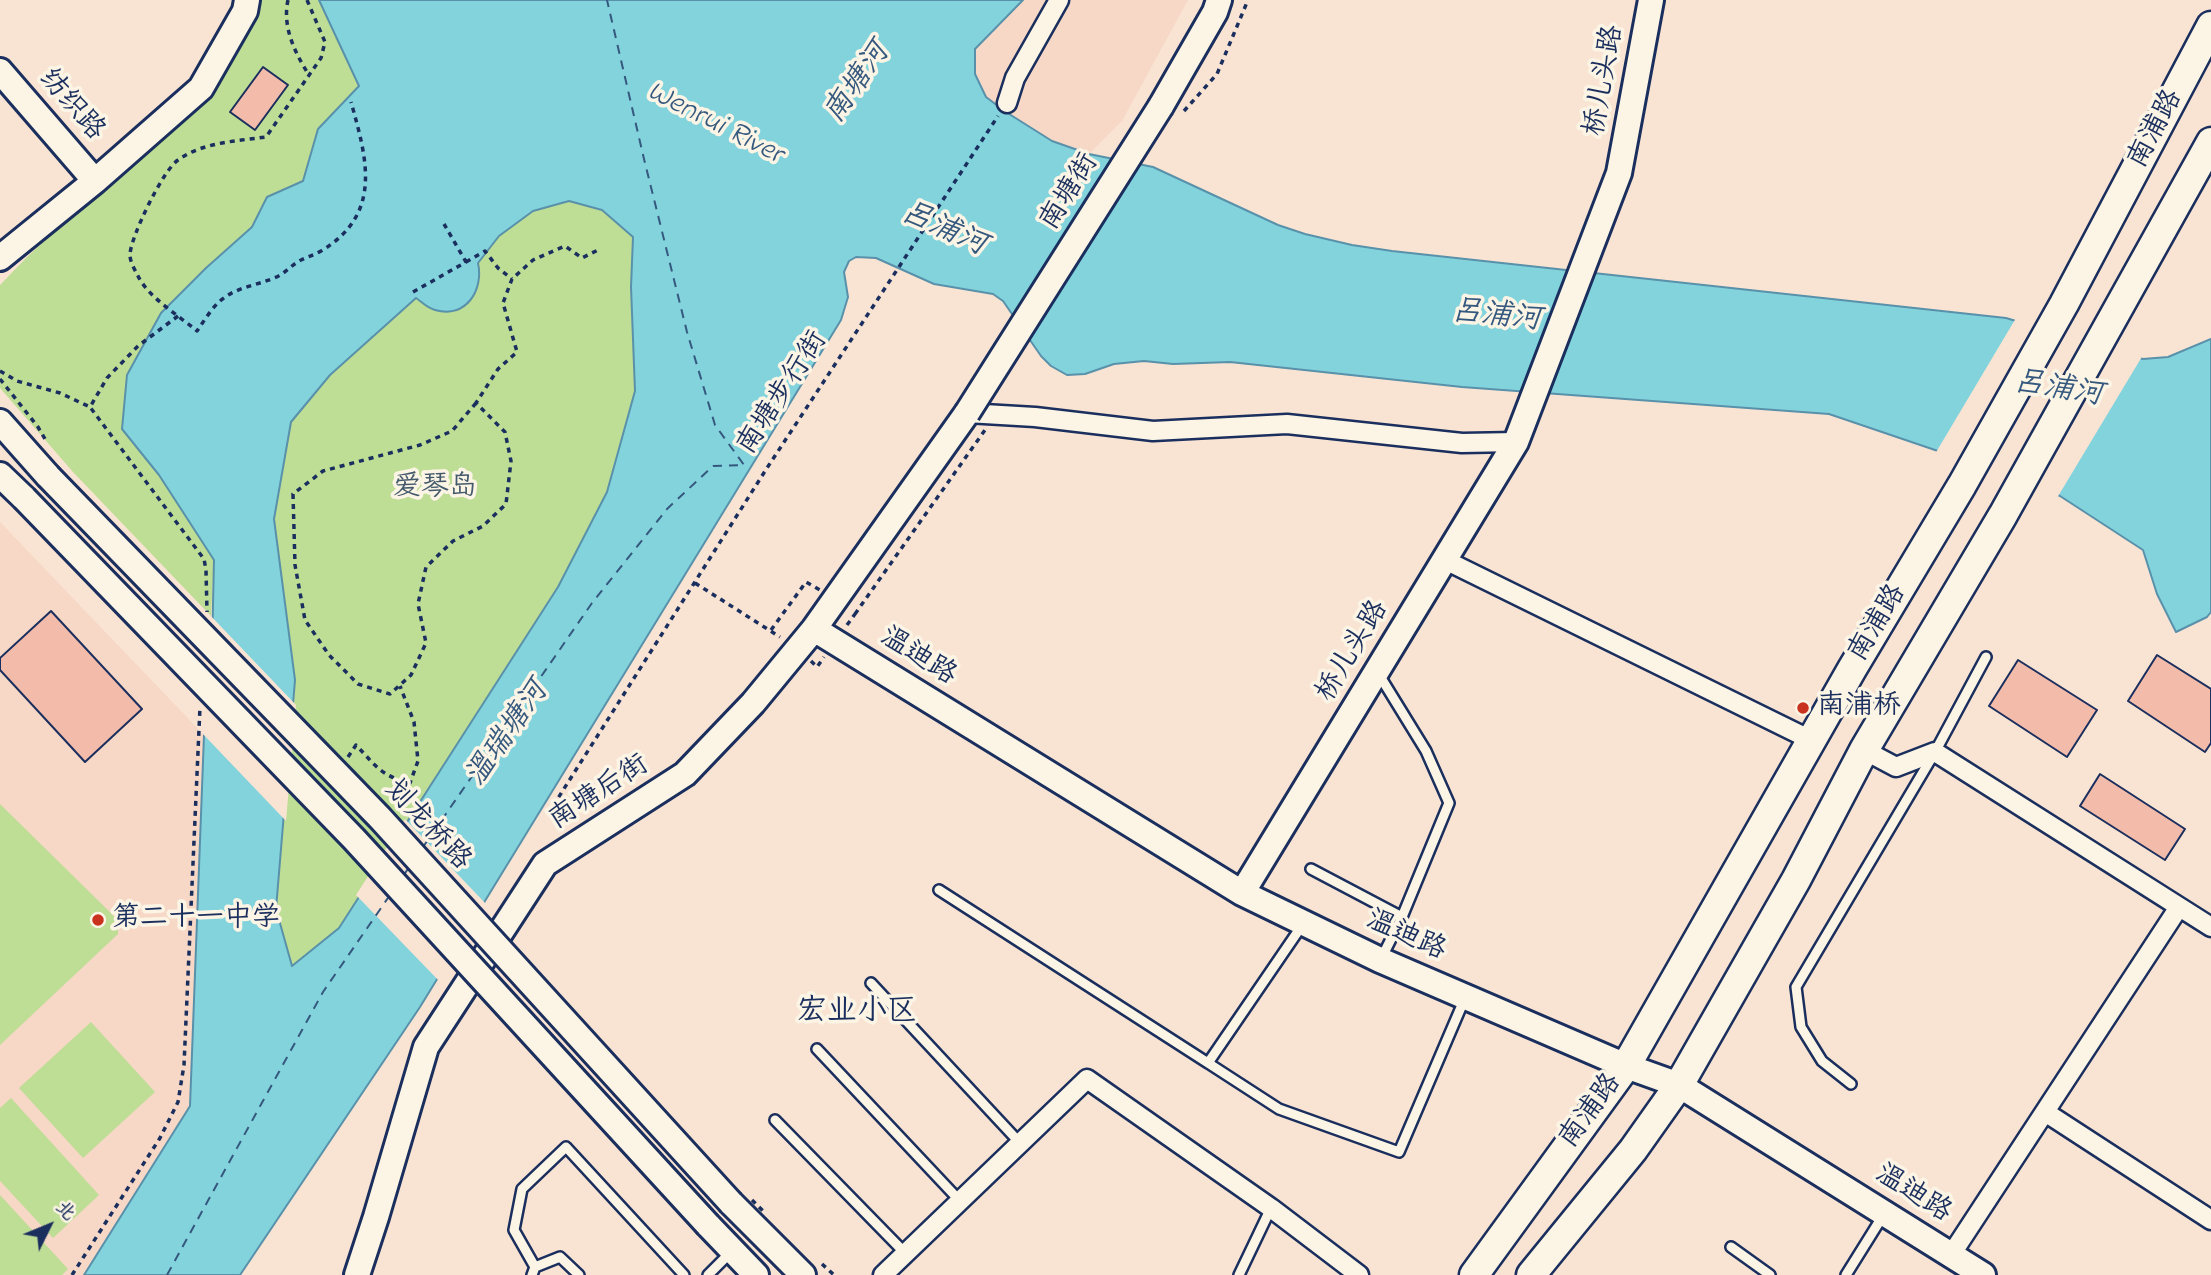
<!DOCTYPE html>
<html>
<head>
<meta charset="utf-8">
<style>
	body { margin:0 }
	#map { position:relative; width:2211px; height:1275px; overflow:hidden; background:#f9e4d3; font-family:"Indie Flower","LXGW WenKai TC",sans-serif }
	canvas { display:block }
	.north { position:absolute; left:14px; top:1191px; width:70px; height:70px; -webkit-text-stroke:5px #fcf5e5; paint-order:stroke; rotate:47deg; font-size:19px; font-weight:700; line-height:28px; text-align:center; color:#1b2f5e }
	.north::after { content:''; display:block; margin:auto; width:24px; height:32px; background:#1b2f5e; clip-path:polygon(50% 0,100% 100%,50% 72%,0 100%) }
</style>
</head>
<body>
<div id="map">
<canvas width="2211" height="1275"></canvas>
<div class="north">北</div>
</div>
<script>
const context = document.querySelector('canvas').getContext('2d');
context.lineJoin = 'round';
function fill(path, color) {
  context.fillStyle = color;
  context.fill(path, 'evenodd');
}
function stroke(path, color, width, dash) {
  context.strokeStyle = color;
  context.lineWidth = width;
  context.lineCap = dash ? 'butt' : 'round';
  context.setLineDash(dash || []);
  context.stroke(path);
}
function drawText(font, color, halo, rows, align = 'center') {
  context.font = font + ' "Indie Flower","LXGW WenKai TC",sans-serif';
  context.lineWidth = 7;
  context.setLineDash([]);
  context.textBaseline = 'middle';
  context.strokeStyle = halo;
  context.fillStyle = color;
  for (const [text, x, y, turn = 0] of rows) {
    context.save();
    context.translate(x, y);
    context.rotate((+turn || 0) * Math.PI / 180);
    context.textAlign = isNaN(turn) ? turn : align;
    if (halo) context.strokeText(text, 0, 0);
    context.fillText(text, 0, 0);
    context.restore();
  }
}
const built = new Path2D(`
	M1023 0H1188L1122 121 1089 154 1052 141 1006 112 986 97 975 74V49Z
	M0 522 204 735 190 1106 84 1275H0Z`);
const green = new Path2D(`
	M256 0H319L360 86 318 129 303 181 267 197 252 227 206 268 161 313 122 429 159 475 214 560 211 616 73 472 0 388V285L27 257 209 90 242 42Z
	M569 201 602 210 633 237 631 287 635 391 607 492 558 587 339 928 292 966 276 909 295 680 274 519 291 422 330 375 417 298C429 309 452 319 467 304 470 301 472 294 474 289 479 278 481 276 478 263L499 236 533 211Z
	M0 804 118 920V934L0 1045Z
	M91 1022 155 1092 83 1158 19 1088Z
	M11 1098 99 1195 53 1238 0 1181V1108Z
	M0 1195 68 1269 62 1275H0Z`);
const water = new Path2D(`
	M319 0H1023L975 49V74L986 97 1006 112 1052 141 1089 154 1153 167 1278 225 1305 234 1352 245 1392 251 2006 318 2143 359 2168 357 2211 339V612L2207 617 2176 632 2157 594 2143 550 2060 496 2041 486 1829 414 1462 387 1230 362 1173 364 1144 361 1114 364 1085 374 1067 375 1051 366 1041 356 1003 301 993 294 934 284 876 258 856 257 849 261 844 272 848 297 841 320 420 1007 240 1275H84L190 1106 204 735 211 694 214 560 159 475 122 429 127 375 161 313 206 268 252 227 267 197 303 181 318 129 359 86ZM569 201 602 210 633 237 631 287 635 391 607 492 558 587 339 928 292 966 276 909 295 680 274 519 291 422 330 375 416 298C422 302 427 308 435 310 466 319 484 290 478 263L499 236 533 211Z`);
const pier = new Path2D(`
	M2016 318 2143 355 2057 498 2040 490 1935 454Z
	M208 613 296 705 286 821 201 732 207 694Z
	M405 819 486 904 440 982 356 895Z`);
const ferry = new Path2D(`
	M423 847 592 603 667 509 713 466 744 465 715 425 687 332 644 159 607 0
	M403 876 410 866
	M167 1275 323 992 390 895`);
const building = new Path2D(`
	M263 67 288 85 255 130 230 112Z
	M51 611 142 709 85 762 0 670V658Z
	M2157 655 2211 689V743L2205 752 2128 701Z
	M2018 660 2097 710 2067 757 1989 706Z
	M2100 774 2185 829 2165 860 2080 806Z`);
const path = new Path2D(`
	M288 0C282 27 295 53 309 75
	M307 0 325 42 321 58 266 137C237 141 203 142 178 160 163 170 130 238 130 255 130 262 135 270 138 276 149 298 178 315 197 331 204 321 211 309 220 301 236 287 255 286 274 278 285 274 291 265 301 260 307 257 314 255 321 251 383 214 367 159 351 102
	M1184 111 1217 74 1248 0
	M466 262 485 251 498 268 512 279
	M413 292 466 262 444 224
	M178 316 138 346 107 378 90 407 204 559 206 570 207 612
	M0 371 17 381 60 393 90 407
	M0 379 38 427 45 439
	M476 403 452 431 420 445 323 471 293 494 295 565 305 620 329 655 358 684 390 694 411 675 426 643 418 604 426 567 453 541 483 526 506 504 511 461 505 432 476 403 498 369 517 352 503 303 512 279 533 260 565 246 582 258 600 249
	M695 583 780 637
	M855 614 985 430
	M847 625 855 614 852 612
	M771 630 806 582 820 590
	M811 661 817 667 824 657
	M348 757 356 745C376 766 381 776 410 783L418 761 414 722 400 686
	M548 814 767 468 998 116
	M822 1264 834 1275
	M72 1275 160 1138 178 1102 184 1065 200 707`);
const lane = new Path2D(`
	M1311 869 1402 917 1449 803 1426 751 1378 673
	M939 890 1208 1063 1303 924
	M1381 959 1402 917
	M871 983 1020 1143
	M817 1049 960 1201
	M1208 1063 1279 1109 1399 1152 1465 998
	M1851 1084 1822 1061 1801 1027 1796 987 1935 752 1986 657
	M775 1120 905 1253
	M1731 1247 1770 1275
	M535 1267 560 1257 579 1275
	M532 1275 535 1267 514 1230 522 1189 566 1147 684 1275
	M708 1275 731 1252
	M1239 1275 1271 1208
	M1846 1275 1884 1214`);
const street = new Path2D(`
	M1007 103 1015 78 1059 0
	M967 413 1035 417 1153 431 1287 424 1462 443 1516 442
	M1445 560 1811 740
	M1864 750 1896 767 1935 752 2211 927
	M2045 1112 2211 1220
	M1951 1255 2179 907
	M883 1275 1087 1079 1271 1208 1359 1275`);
const secondary = new Path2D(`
	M0 71 95 181
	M1161 106 1215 12 1219 0
	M0 258 95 181 201 88 245 11 247 0
	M0 422 48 476
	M0 475 24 498
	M814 629 1242 893 1380 960 1626 1066 1679 1085 1983 1275
	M1242 893 1516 442 1619 173 1651 0
	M731 1203 803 1275
	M708 1225 756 1275
	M357 1275 376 1217 426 1047 545 864 685 774 753 703 814 629 967 413`);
const primary = new Path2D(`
	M1474 1275 1626 1066 1852 669 1962 485 2064 304 2211 26
	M1531 1275 1633 1150 1679 1085 1796 880 1864 750 2003 515 2211 142`);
const pathBridge = new Path2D(`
	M752 1200 766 1214`);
const secondaryBridge = new Path2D(`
	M967 413 1161 106
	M48 476 380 818 731 1203
	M24 498 354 839 708 1225`);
const markers = [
	[1803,708,7,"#c8321e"],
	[98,920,7,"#c8321e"]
];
const streetNames = [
	["桥儿头路",1606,81,-80],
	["纺织路",70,106,49],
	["南浦路",2157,130,-62],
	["南塘街",1071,193,-58],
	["南塘步行街",784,394,-57],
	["南浦路",1879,624,-59],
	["桥儿头路",1354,652,-59],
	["温迪路",917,658,32],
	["南塘后街",600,794,-33],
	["划龙桥路",426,826,47],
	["温迪路",1405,937,24],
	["南浦路",1592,1112,-54],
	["温迪路",1912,1195,32]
];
const parkNames = [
	["爱琴岛",435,489]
];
const poiNames = [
	["南浦桥",1817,708],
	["第二十一中学",112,920]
];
const waterNames = [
	["南塘河",859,84,-55],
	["Wenrui River",714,125,27],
	["吕浦河",943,231,24],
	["吕浦河",1496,318,6],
	["吕浦河",2058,391,9],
	["温瑞塘河",509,735,-55]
];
const neighbourhoodNames = [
	["宏业小区",857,1014]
];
fill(built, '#f7d8c6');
fill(green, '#bedd95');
fill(water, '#83d3dd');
stroke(water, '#5991aa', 2);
fill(pier, '#f9e4d3');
stroke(ferry, '#35587e', 2, [9, 7]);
fill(building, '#f3bba9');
stroke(building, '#1b2f5e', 2);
stroke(lane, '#1b2f5e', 14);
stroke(street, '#1b2f5e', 23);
stroke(secondary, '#1b2f5e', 30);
stroke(primary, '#1b2f5e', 33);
stroke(path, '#1b2f5e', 3.5, [5, 5]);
stroke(lane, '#fcf5e5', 9);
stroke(street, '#fcf5e5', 18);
stroke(secondary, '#fcf5e5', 24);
stroke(primary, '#fcf5e5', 28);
stroke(secondaryBridge, '#1b2f5e', 30, []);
stroke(pathBridge, '#1b2f5e', 3.5, [5, 5]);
stroke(secondaryBridge, '#fcf5e5', 24);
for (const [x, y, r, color] of markers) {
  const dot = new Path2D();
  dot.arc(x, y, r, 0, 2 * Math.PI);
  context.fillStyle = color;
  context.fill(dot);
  stroke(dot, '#fcf5e5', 2.5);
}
drawText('28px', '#1b2f5e', '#fcf5e5', streetNames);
drawText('28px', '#445a6c', '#fcf5e5', parkNames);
drawText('28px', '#1b2f5e', '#fcf5e5', poiNames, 'left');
drawText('italic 30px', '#35587e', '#fcf5e5', waterNames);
drawText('30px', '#1b2f5e', '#fcf5e5', neighbourhoodNames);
</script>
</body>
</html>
